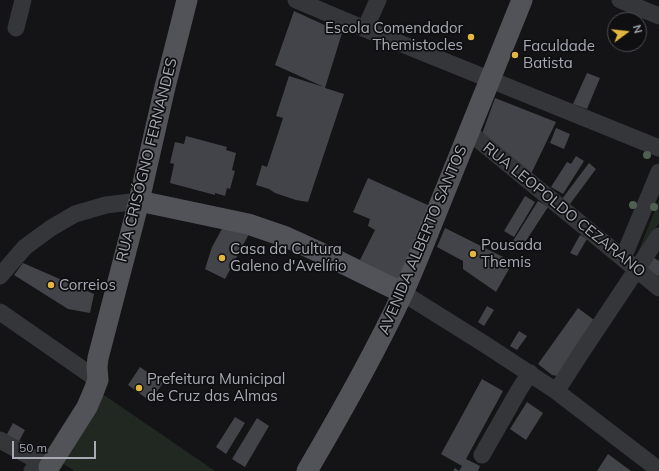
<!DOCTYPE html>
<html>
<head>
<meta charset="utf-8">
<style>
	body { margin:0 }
	#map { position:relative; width:659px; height:471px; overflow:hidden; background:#141416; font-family:Mulish,sans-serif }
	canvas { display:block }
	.north { position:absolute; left:607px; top:12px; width:40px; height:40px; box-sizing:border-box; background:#0f0f11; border:1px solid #4c4d53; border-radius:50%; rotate:75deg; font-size:11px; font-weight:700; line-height:16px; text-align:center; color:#a7aab5 }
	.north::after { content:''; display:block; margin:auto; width:14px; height:18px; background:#e3b73f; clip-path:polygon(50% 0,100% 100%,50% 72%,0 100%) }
	.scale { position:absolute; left:12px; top:441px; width:84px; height:18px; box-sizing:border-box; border:2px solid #a7aab5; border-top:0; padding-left:5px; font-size:12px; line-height:14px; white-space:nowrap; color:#a7aab5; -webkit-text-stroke:3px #0f0f11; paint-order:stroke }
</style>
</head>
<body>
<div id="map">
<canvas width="659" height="471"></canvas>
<div class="north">N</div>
<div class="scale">50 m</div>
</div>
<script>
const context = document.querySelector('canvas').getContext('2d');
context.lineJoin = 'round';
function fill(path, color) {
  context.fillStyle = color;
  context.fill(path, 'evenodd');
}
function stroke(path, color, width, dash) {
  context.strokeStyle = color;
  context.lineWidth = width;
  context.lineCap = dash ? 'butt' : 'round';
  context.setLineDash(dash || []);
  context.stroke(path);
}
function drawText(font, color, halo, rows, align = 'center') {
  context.font = font + ' Mulish,sans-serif';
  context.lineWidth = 3.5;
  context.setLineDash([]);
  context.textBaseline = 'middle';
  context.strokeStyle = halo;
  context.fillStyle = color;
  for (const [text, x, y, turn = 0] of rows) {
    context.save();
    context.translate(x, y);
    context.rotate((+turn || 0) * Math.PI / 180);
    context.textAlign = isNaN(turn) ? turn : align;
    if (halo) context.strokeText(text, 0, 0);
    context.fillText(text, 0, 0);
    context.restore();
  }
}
const green = new Path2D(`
	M659 200V223L637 255Z
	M101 393 215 471H74L57 459Z`);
const building = new Path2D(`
	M294 11 342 33 325 88 344 94 308 202 296 200 275 193 269 189 256 185 262 165 267 167 283 118 276 116 289 76 324 87 275 65Z
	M587 73 600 78 587 109 573 104Z
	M495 98 556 122 531 174 482 134Z
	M556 128 570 134 564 149 550 143Z
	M186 136 227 147 226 150 236 153 232 170 235 171 230 189 227 188 225 196 215 193V195L170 183 174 164 170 163 175 142 184 144Z
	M576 156 584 161 563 194 551 187 567 162 571 164Z
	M589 163 596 169 570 204 562 199Z
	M368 178 430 206 399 280 360 260 375 230 368 226 370 219 353 212Z
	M525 196 535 202 514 237 504 231Z
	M538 201 548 207 522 247 513 241Z
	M223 227 249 234 225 279 205 269 212 247Z
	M445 228 513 262 496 292 463 269V261L437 247Z
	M580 235 587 239 577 256 570 253Z
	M653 257 659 261V275L656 279 644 270Z
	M23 263 94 294 90 313 68 309 14 275Z
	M487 306 494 310 484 326 478 322Z
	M578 308 594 320 557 376 552 375 538 364Z
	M519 331 527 336 517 350 510 346Z
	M140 367 163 383 150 401 128 385Z
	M482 379 503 391 466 459 480 466 478 471H453L455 468 459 471 462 466 441 454Z
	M527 402 543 413 526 440 510 429Z
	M235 417 245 423 226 454 216 447Z
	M257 418 269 426 245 467 232 459Z
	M13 423 25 430 18 443 6 436Z
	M608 454 631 471H597Z`);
const minor = new Path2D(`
	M296 0 365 29 659 148
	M620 0 659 16
	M16 28 23 0
	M365 29 378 0
	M469 132 659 288
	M623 258 659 172
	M0 276 25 247 51 228 75 214 106 205 139 201
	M403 293 486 345 556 391 659 470
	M0 312 98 380
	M556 391 563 381 581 353 659 236
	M0 440 40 462 32 471
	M482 455 519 390 530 373`);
const major = new Path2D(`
	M139 201 248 224 286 237 332 258 403 293
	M49 467 87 407 93 393 98 380 97 367 98 358 139 201 165 87 187 0
	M307 471C341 413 374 355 402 295 414 269 424 243 435 216 464 144 493 72 522 0`);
const trees = [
	[647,155],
	[633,205],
	[654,207]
];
const markers = [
	[471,37,4,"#e3b73f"],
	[515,55,4,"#e3b73f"],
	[473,254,4,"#e3b73f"],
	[222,258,4,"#e3b73f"],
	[51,285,4,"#e3b73f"],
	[139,388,4,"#e3b73f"]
];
const poiNames = [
	["Escola Comendador",463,28,"right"],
	["Themistocles",463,45,"right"],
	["Faculdade",523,46],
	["Batista",523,63],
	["Pousada",481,245],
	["Themis",481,262],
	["Casa da Cultura",230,249],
	["Galeno d'Avelírio",230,266],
	["Correios",59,285],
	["Prefeitura Municipal",147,379],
	["de Cruz das Almas",147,396]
];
const streetNames = [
	["RUA CRISÓGNO FERNANDES",147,160,-76],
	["RUA LEOPOLDO CEZARANO",564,210,39],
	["AVENIDA ALBERTO SANTOS",423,240,-67]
];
fill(green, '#212822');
fill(building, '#434449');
stroke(minor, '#35363a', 17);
stroke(major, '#525359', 21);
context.fillStyle = '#4f6052';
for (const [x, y] of trees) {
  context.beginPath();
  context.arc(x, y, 4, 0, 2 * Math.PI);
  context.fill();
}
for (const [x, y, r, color] of markers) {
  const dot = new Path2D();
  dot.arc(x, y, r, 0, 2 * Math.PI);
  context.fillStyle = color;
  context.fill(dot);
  stroke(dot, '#0f0f11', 1.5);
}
drawText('15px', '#a7aab5', '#0f0f11', poiNames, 'left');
drawText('15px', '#a7aab5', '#0f0f11', streetNames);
</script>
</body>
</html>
